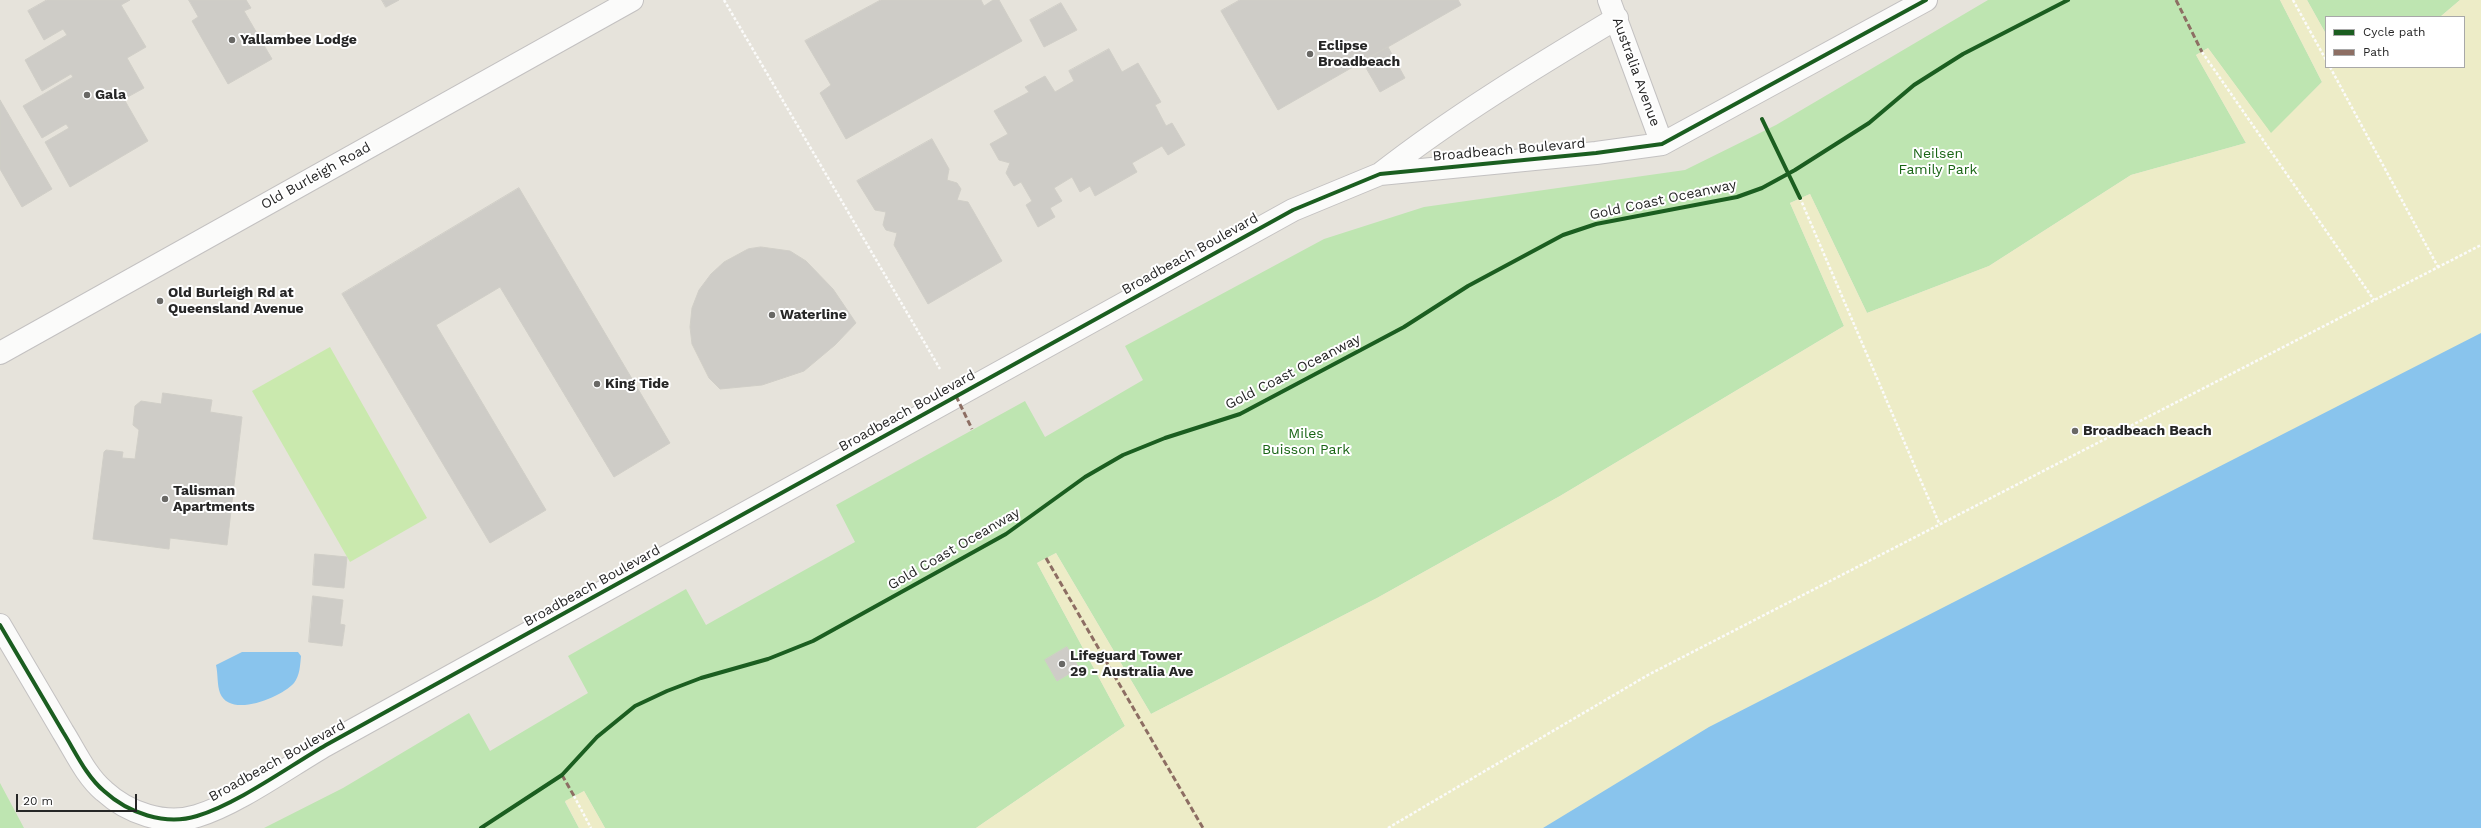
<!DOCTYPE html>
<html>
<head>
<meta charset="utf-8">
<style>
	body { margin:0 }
	#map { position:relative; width:2481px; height:828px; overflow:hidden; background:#e6e3db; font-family:"Work Sans",sans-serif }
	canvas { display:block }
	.legend { position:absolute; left:2325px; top:16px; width:140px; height:52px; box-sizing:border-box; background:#fff; border:1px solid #a8a8a8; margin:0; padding:5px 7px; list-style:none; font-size:12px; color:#262626 }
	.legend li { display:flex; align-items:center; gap:8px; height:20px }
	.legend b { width:20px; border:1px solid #a8a8a8 }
	.scale { position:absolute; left:16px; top:794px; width:121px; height:18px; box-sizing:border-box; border:2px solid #262626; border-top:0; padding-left:5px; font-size:12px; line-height:14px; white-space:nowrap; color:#262626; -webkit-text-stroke:3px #fff; paint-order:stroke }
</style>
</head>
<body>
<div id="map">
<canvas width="2481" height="828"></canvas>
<ul class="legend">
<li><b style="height:5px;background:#1b5e20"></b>Cycle path</li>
<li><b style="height:5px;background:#8d6e63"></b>Path</li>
</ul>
<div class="scale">20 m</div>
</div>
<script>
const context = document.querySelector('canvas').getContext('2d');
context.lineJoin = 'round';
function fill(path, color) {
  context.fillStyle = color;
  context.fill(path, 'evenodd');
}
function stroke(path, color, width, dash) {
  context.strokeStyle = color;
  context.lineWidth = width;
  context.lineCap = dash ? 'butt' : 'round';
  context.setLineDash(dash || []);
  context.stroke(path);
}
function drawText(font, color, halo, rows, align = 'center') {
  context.font = font + ' "Work Sans",sans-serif';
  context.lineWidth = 4;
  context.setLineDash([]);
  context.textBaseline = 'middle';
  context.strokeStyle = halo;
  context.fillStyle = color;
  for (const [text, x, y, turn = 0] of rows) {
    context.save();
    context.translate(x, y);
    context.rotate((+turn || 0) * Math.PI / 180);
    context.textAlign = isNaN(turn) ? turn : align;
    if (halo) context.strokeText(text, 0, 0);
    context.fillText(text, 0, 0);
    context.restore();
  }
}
const green = new Path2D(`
	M1988 0H2280L2322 82 2271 134 2208 48 2196 55 2246 143 2131 175 1989 266 1867 313 1810 194 1790 203 1844 326 1560 496 1377 598 1151 714 1056 553 1037 563 1125 726 976 828H605L584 791 565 802 579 828H264L343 788 469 713 490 751 588 693 568 656 686 589 706 625 855 542 836 505 1025 401 1045 437 1143 380 1125 346 1324 239 1424 207 1685 170 1776 125Z
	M2307 0H2460L2440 17H2326V34Z
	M0 783 24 828H0Z`);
const sand = new Path2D(`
	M2280 0H2307L2326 34V67L2345 68 2464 67V17H2440L2460 0H2481V742L2341 828H976L1125 726 1037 563 1056 553 1151 714 1377 598 1560 496 1844 326 1790 203 1810 194 1867 313 1989 266 2131 175 2246 143 2196 55 2208 48 2271 133 2322 82Z
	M584 791 605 828H579L565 801Z`);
const pitch = new Path2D(`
	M330 347 427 518 350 562 252 391Z`);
const water = new Path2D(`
	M2481 333V828H1543L1709 727Z
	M242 652H298L301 656C300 666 300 675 294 683 282 697 230 719 220 693 217 685 218 673 216 665Z`);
const building = new Path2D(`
	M47 0H130L121 5 146 47 127 58 144 88 124 99 148 141 70 187 45 142 69 128 66 124 42 138 23 106 73 77 71 74 42 91 25 60 67 35 63 29 44 40 28 11Z
	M189 0H246L251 8 244 11 272 59 228 84 192 21 198 17Z
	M382 0H399L386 7Z
	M881 0H981L984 6 993 0H999L1022 41 846 139 820 93 831 85 805 41Z
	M1240 0H1458L1461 5 1278 110 1221 11Z
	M1061 3 1077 30 1044 47 1030 20Z
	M1388 47 1405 78 1380 92 1362 61Z
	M1109 49 1122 72 1138 63 1161 102 1155 105 1166 126 1172 123 1185 145 1168 155 1162 146 1132 163 1137 172 1095 196 1090 186 1080 192 1072 177 1054 188 1062 201 1050 208 1055 217 1038 227 1026 205 1032 201 1021 182 1014 186 1006 173 1010 163 999 160 990 144 1008 134 994 111 1029 92 1025 87 1045 76 1055 92 1074 81 1069 71Z
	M0 100 52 189 22 207 0 169Z
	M932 139 949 169 947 180 957 183 961 189 957 200 968 202 1002 261 928 304 894 245 897 233 886 230 883 225 886 212 875 210 857 181Z
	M519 188 670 443 614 477 500 287 436 325 546 510 490 543 342 294Z
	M761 247 790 251 806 261 833 289 856 323 835 345 804 371 762 385 720 389 709 378 692 344 690 327 692 308 699 290 711 274 724 262 748 249Z
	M163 393 212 400 210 412 242 417 227 545 170 538 169 549 93 539 104 452 106 450 123 452 122 458 135 459 139 430 133 425 135 406 141 401 161 404Z
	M315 554 347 557 344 588 313 585Z
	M313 596 343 600 340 624 345 625 342 646 309 642Z
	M1067 647 1079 668 1057 681 1045 660Z`);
const path = new Path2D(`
	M724 0 940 369
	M2293 0 2326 60
	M2202 52 2374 300
	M2330 67 2438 267
	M1800 198 1939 523
	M574 796 591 828
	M1388 828 1648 675 2481 245`);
const minor = new Path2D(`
	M1609 0 1662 144
	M1380 174C1454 116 1537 66 1617 18
	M0 353 632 0
	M0 625C21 661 42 696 63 732 75 751 86 776 104 791 128 813 165 826 197 816 237 804 288 767 326 745L1293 210 1380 174 1596 153 1662 144 1926 0`);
const quiet = new Path2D(`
	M2176 0 2202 52
	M956 396 972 429
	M1046 558 1203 828
	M562 775 574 796`);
const cycleway = new Path2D(`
	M1762 119 1800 198
	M0 625C21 661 42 696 63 732 75 751 86 776 104 791 128 813 165 826 197 816 237 804 288 767 326 745L1293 210 1380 174 1596 153 1662 144 1926 0
	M481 828 562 775 597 737 635 706 667 691 701 678 768 659 813 641 1006 534 1085 477 1123 455 1165 438 1240 414 1404 327 1468 286 1563 235 1596 224 1737 197 1762 188 1795 170 1869 123 1914 85 1963 54 2068 0`);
const markers = [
	[232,40,4,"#696865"],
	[1310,54,4,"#696865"],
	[87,95,4,"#696865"],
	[160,301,4,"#696865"],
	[772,315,4,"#696865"],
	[597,384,4,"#696865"],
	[2075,431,4,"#696865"],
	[165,499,4,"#696865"],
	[1062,664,4,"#696865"]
];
const poiNames = [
	["Yallambee Lodge",240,40],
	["Eclipse",1318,46],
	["Broadbeach",1318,62],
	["Gala",95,95],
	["Old Burleigh Rd at",168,293],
	["Queensland Avenue",168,309],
	["Waterline",780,315],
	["King Tide",605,384],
	["Broadbeach Beach",2083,431],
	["Talisman",173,491],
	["Apartments",173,507],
	["Lifeguard Tower",1070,656],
	["29 - Australia Ave",1070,672]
];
const streetNames = [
	["Australia Avenue",1636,72,70],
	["Broadbeach Boulevard",1509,150,-5],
	["Old Burleigh Road",316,176,-29],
	["Gold Coast Oceanway",1663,200,-12],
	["Broadbeach Boulevard",1190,254,-29],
	["Gold Coast Oceanway",1293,372,-27],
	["Broadbeach Boulevard",907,411,-29],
	["Gold Coast Oceanway",954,549,-30],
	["Broadbeach Boulevard",592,586,-29],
	["Broadbeach Boulevard",277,761,-29]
];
const parkNames = [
	["Neilsen",1938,154],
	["Family Park",1938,170],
	["Miles",1306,434],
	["Buisson Park",1306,450]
];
fill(green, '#bee5b1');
fill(sand, '#edecc7');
fill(pitch, '#cae9ae');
fill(water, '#89c4ed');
fill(building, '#ceccc7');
stroke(building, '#d0cec7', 1);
stroke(minor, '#c3c1c1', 24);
stroke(path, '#fbfbfa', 2.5, [3, 2]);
stroke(minor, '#fbfbfa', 22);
stroke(quiet, '#8d6e63', 3, [6, 3]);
stroke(cycleway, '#1b5e20', 4);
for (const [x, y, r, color] of markers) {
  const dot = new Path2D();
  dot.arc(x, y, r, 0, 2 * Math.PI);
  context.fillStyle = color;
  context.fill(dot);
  stroke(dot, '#fff', 1.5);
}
drawText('bold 14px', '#262626', '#fff', poiNames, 'left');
drawText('14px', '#262626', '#fff', streetNames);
drawText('14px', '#196515', '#fff', parkNames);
</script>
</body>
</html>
